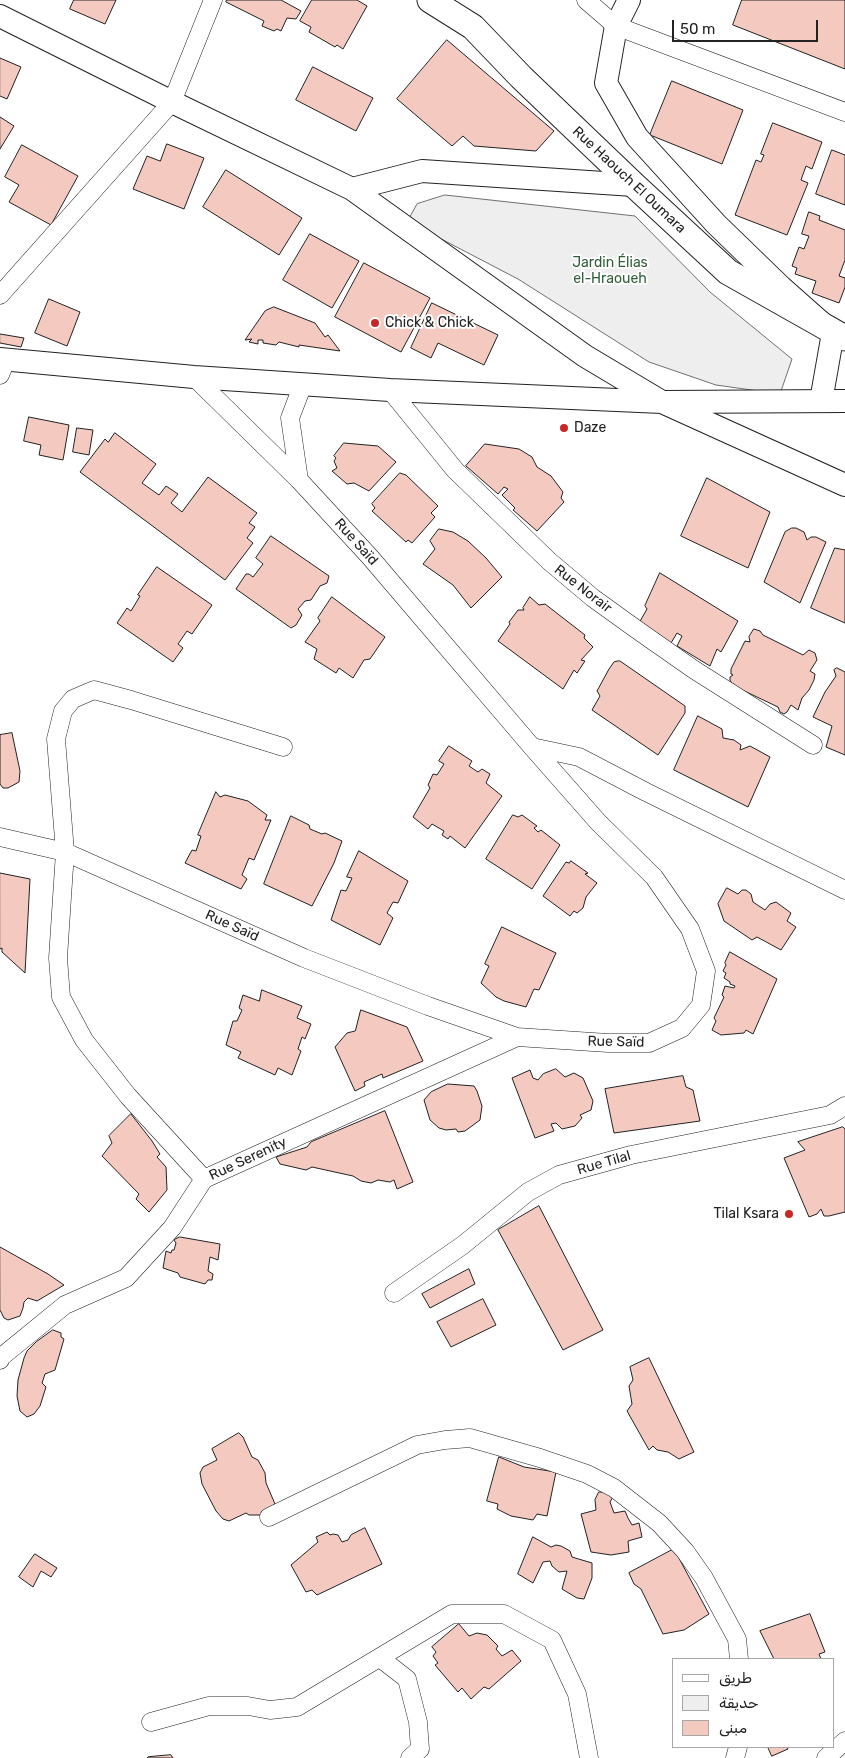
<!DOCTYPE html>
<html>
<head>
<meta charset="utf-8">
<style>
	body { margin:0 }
	#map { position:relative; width:845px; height:1758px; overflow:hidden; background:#fff; font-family:Rubik,"Noto Sans Arabic",sans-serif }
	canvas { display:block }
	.legend { position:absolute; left:672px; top:1658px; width:162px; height:90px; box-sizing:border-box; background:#fff; border:1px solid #a7a7a7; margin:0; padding:6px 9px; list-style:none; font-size:15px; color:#222 }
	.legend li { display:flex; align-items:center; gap:10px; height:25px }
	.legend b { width:25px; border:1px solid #a7a7a7 }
	.scale { position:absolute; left:672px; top:20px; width:146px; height:22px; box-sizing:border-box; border:2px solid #222; border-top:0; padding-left:6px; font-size:15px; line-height:18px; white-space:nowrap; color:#222; -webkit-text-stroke:4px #fff; paint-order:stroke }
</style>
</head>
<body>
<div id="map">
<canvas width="845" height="1758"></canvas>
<ul class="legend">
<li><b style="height:6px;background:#fff"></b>طريق</li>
<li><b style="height:14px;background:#eee"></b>حديقة</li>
<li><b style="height:14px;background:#f3c9c0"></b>مبنى</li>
</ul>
<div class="scale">50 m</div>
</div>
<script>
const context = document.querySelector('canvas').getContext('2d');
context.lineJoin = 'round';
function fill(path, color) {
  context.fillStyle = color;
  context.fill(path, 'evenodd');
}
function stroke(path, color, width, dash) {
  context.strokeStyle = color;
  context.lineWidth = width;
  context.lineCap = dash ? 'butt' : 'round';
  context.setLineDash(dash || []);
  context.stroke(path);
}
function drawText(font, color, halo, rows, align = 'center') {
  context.font = font + ' Rubik,sans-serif';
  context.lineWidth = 4;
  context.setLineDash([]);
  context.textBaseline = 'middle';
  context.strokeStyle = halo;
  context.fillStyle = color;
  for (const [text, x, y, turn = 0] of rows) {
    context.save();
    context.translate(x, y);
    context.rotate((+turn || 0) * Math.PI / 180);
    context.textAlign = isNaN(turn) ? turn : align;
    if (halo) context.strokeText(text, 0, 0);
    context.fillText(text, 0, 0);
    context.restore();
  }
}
const green = new Path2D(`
	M445 195 635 216 710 292 792 359 780 394 716 385 649 362 518 279 424 230 408 220 417 204Z`);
const building = new Path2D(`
	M74 0H116L105 24 70 9Z
	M227 0H281L301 11 296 19 287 18 281 31 277 29 274 31 262 26 264 21 226 2Z
	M312 0H357L367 6 343 49 337 45 335 47 309 32 311 27 300 21Z
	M742 0H845V69L733 25Z
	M447 40 554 131 536 151 474 146 463 136 452 146 397 99Z
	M0 58 21 67 7 99 0 96Z
	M313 67 373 98 356 131 296 100Z
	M672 81 743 110 722 164 650 135Z
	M0 117 14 126 0 149Z
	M773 123 822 142 812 169 806 166 801 180 808 183 787 235 735 215 756 160 761 162 764 155 761 154Z
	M167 144 204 158 184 209 133 189 147 156 160 161Z
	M22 145 78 176 51 225 9 202 19 185 5 177Z
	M832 150 845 155V205L816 194Z
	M226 170 302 218 279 255 203 207Z
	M809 212 820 216 819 220 845 230V260L839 276 845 278V287L839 303 812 293 816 281 795 274 797 268 792 266 799 247 804 249 809 236 802 234Z
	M310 234 359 261 332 308 283 280Z
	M364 263 430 298 401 352 335 317Z
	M49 299 80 312 67 346 35 333Z
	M432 303 498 335 484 365 438 343 431 358 411 348Z
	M274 307 315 323 325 337 328 335 340 351 299 345V347L279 342 276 345 263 343V340H258V344L249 342 252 339 245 340 265 311Z
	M0 334 24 338 21 347 0 343Z
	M29 417 69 425 63 460 39 455 41 445 24 441Z
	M77 428 93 430 89 455 73 452Z
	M115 433 156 464 142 483 159 495 166 486 178 494 171 503 182 512 208 477 257 513 249 523 255 527 247 538 253 543 225 580 80 472 105 439 108 442Z
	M344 443 378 446 396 462 369 491 354 483 347 484 332 471 337 468 334 461 336 458 334 456Z
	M485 444 519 449 532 457 537 467 551 476 563 492 561 498 564 502 537 531 513 510 515 508 502 495 508 489 504 487 498 494 466 466Z
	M400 473 406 475 438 506 431 513 435 517 412 543 408 540 406 542 372 511 375 508 372 504Z
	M707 478 770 512 748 568 681 536Z
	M792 528H796L804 532 807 540 811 537H816L826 542 800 603 764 582 785 532Z
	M439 529 453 532 468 541 486 558 502 577 471 608 453 585 423 564 435 549 430 541Z
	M271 536 329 576 327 583 320 586 311 600 305 601 298 609 302 615 296 625 291 628 236 589 246 574H249L253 577 263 564 256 558Z
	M835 548 845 550V623L811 608Z
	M157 567 212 605 192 634 187 631 178 644 183 648 173 662 117 623 127 608 131 611 140 596 138 595Z
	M660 573 738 621 721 652 717 649 710 666 677 646 682 636 677 633 671 643 639 623 647 609 645 606Z
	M332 597 385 637 370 659 364 660 353 678 339 668 336 673 314 659 317 649 305 642 320 621 318 618Z
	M530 597 539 605 545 604 585 635 584 638 593 647 581 660 585 661 577 673 574 670 563 689 498 641 510 624 509 622 518 610H524L523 608Z
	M754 629 760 631 763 635 803 655 809 650 815 653 817 660 810 671 815 674 814 680 809 690 802 698 798 710 791 705 787 712 784 714 780 712 778 707 736 687 734 684H732L730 680V677L733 675 731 674V669L745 641 750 642 749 637Z
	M620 661 685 706V713L658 755 592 710 600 696 597 691 609 669 614 662Z
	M837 668 845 672V755L826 747 832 726 813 717 825 692 836 676 834 670Z
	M698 716 722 729 723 738 734 740 741 745 740 750 750 746 770 757 748 807 674 770Z
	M12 733 20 771 19 782 8 788H3L0 784V735Z
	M449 746 472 761 469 766 478 772 482 769 490 774 486 783 502 796 465 848 450 836 448 839 442 835 444 831 432 824 428 829 413 817 430 788 428 785 433 774 437 775 444 764 439 761Z
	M216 792 220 797 225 795 248 801 267 815 265 820H271L254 860 249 858 242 875 247 879 241 889 185 863 192 850 196 851 201 836 198 835Z
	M513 815 518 817 522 815 537 826 534 828 538 832 541 830 560 845 532 889 486 859Z
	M291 816 309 825 310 829 322 834 325 833 342 841 334 863 312 906 264 884Z
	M359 851 408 881 398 903 393 902 387 913 393 918 380 945 331 920 341 890 346 891 352 878 347 877Z
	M571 861 588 873 585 874 597 883 586 897 583 908 577 913 574 911 570 916 543 896 566 862 569 863Z
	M0 873 30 879 25 973 2 952V948L0 949Z
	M727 888 738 894 742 890H746L751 894 753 902 765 910 770 904 776 902 791 913 787 921 796 927 781 950 757 937 752 940 724 921 718 904Z
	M502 927 556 953 539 990 534 989 526 1007 504 1001 496 997 481 983 489 966 485 964Z
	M730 952 777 979 753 1034 746 1030 744 1033 721 1035 712 1030 716 1021 714 1018 724 997 722 995 725 986 734 988 735 986 730 984V982L724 978 726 973 723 971 726 965 725 963Z
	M262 990 302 1006 297 1018 311 1024 305 1039 302 1037 298 1049 301 1051 292 1075 278 1068 275 1075 238 1058 241 1052 226 1045 233 1021H237L242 1010 239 1008 243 995 259 1001Z
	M361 1010 407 1027 423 1061 383 1078 382 1074 364 1082 365 1086 355 1091 335 1047 347 1033 355 1031Z
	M556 1069 565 1077 574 1073 583 1078 593 1101 591 1110 580 1115 582 1118 575 1126 562 1129 556 1123 551 1124 554 1131 535 1138 512 1078 530 1070 533 1078 538 1080 543 1074Z
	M683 1076 686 1087 693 1090 700 1121 614 1133 605 1089Z
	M448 1084 474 1086 477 1091 482 1106 480 1120 465 1131 458 1132 456 1129 446 1130 439 1128 430 1120 424 1100 431 1092Z
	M385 1111 413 1182 397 1189 394 1180 390 1182 378 1180 371 1183 361 1181 353 1176 312 1167 306 1170 280 1164 276 1157 307 1147 311 1142Z
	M131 1114 152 1141 160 1154 157 1157 166 1167 167 1190 149 1212 136 1199 139 1194 102 1156 112 1143 109 1136Z
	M843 1127 845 1129V1212L829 1216H824L821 1209 817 1214 809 1217 784 1158 805 1150 798 1142Z
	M539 1206 603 1330 563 1350 498 1230Z
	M180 1237 220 1244 218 1260 210 1257 208 1271 213 1274 212 1280H208L205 1284 180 1277 178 1273 163 1268 166 1251 171 1253 172 1250H174L176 1243 174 1240Z
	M0 1247 48 1274 64 1285 37 1301 28 1298 24 1302 23 1308 20 1316 8 1320 4 1318 0 1310Z
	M469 1269 475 1284 430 1308 422 1294Z
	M483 1299 496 1325 451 1347 437 1322Z
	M53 1330 61 1333V1337L64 1339 55 1370 45 1374 42 1383 46 1387 40 1406 34 1414 27 1417 20 1411 17 1396 18 1380 24 1358 27 1351 36 1342Z
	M649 1358 694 1452 679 1459 668 1452 657 1450 653 1446 649 1450 627 1411 632 1404 629 1386 633 1380 630 1367Z
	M239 1433 243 1437 252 1457 258 1460 265 1473 266 1483 275 1504 261 1515H249L246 1513 229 1521 223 1519 216 1511 202 1484 200 1473 203 1467 217 1460 212 1449Z
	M499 1457 524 1467 556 1472 547 1516 537 1514 533 1520 511 1516 497 1509 498 1504 487 1501Z
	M599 1492H612L614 1495 610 1502 614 1513 625 1511 628 1518 632 1525 639 1523 642 1537 628 1541 629 1552 611 1555 591 1552 581 1514 596 1510 595 1500Z
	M365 1528 382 1564 317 1595 312 1590 306 1592 291 1565 318 1542 316 1537 327 1532 330 1535 333 1534 338 1535 342 1542 348 1540 351 1535Z
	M533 1537 551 1547 556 1545 561 1546 570 1551 572 1557 592 1563V1578L584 1599 577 1598 562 1589 567 1571 559 1572 552 1566 550 1561 543 1562 533 1583 518 1574Z
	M674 1549 709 1614 684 1630 663 1634 641 1589 634 1584 629 1573Z
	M35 1554 57 1568 51 1577 41 1571 33 1587 19 1577Z
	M810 1614 825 1652 819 1654 821 1659H774L760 1631Z
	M459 1624 469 1636 477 1633 487 1635 498 1646 496 1649 502 1656 512 1650 521 1661 489 1689 484 1687 471 1699 462 1688 458 1692 435 1665 438 1663 433 1656 436 1652 432 1647Z
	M768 1747H787L788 1749 772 1756Z
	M171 1755 173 1758H147L148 1757Z`);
const minor = new Path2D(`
	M586 0 616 26 845 112
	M0 295 172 102 213 0
	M0 375 6 360
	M390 390 455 470 549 561 593 598 636 629 693 669 813 745
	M299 480 290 418 303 384
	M532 747 579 757 646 792 845 890
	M0 837 65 852 304 958 428 1006 517 1037 608 1043H649L682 1028 701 1005 706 971 690 929 654 877 598 822 532 747 370 557 299 480 194 377
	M204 1179 128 1096 84 1040 61 997 58 958 65 852 56 739 63 711 73 699 94 690 131 700 283 747
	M394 1293 463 1245 528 1192 559 1175 631 1155 830 1115 845 1106
	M0 1360V1358L65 1305 126 1278 172 1228 204 1179 517 1037
	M269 1517 417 1445 445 1440 470 1438 540 1458 587 1474 614 1488 659 1523 685 1551 704 1578 737 1639 739 1659
	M380 1658 407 1679 418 1722 420 1749 410 1758
	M151 1722 209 1706H248L270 1710 297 1707 452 1614H504L552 1640 577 1694 589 1758
	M735 1758 738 1747
	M826 1758 845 1741`);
const tertiary = new Path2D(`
	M629 0 616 26 606 83 637 137 716 224 781 287 833 333 821 401
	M0 16 172 102 352 189 585 356 662 402 845 485
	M352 189 422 171 634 185
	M0 359 194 377 390 390 662 402 845 401`);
const secondary = new Path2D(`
	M430 0 473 27 521 77 634 185 728 272 845 338`);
const markers = [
	[375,323,5,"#c62828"],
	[564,428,5,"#c62828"],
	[789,1214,5,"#c62828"]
];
const streetNames = [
	["Rue Haouch El Oumara",629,180,43],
	["Rue Saïd",356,542,48],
	["Rue Norair",583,589,38],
	["Rue Saïd",232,926,24],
	["Rue Saïd",616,1042,1],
	["Rue Serenity",248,1159,-25],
	["Rue Tilal",604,1163,-16]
];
const parkNames = [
	["Jardin Élias",610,263],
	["el-Hraoueh",610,279]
];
const poiNames = [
	["Chick & Chick",385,323],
	["Daze",574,428],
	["Tilal Ksara",779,1214,"right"]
];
fill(green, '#eee');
stroke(green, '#6f6f6f', 1);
fill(building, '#f3c9c0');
stroke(building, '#222', 1);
stroke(minor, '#222', 19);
stroke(tertiary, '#222', 24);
stroke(secondary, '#222', 27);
stroke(minor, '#fff', 18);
stroke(tertiary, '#fff', 22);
stroke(secondary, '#fff', 25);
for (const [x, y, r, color] of markers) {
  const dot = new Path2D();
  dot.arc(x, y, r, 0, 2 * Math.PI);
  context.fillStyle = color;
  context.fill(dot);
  stroke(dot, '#fff', 2);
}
drawText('14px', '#222', '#fff', streetNames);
drawText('14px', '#2f5e38', '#fff', parkNames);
drawText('14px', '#222', '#fff', poiNames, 'left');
</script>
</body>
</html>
